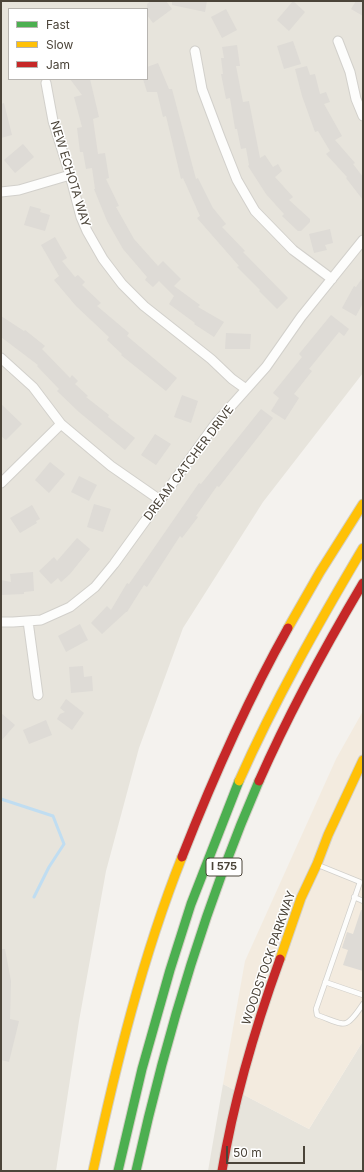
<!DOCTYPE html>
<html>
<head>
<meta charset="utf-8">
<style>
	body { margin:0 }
	#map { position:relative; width:364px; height:1172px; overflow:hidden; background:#f4f2ee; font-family:Inter,sans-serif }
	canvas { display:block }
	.frame { position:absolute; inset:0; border:2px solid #4b4439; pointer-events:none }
	.legend { position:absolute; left:8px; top:8px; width:140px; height:72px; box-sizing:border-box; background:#fff; border:1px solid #b7b4b0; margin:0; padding:5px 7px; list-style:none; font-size:12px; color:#4b4439 }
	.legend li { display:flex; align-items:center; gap:8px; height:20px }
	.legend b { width:20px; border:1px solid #b7b4b0 }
	.scale { position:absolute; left:226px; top:1146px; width:79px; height:18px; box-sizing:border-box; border:2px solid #4b4439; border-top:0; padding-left:5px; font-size:12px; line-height:14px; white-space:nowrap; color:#4b4439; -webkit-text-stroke:3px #fff; paint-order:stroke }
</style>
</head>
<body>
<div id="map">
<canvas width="364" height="1172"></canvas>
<div class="frame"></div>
<ul class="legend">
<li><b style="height:5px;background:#4caf50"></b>Fast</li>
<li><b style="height:5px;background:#ffc107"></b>Slow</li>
<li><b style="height:5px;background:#c62828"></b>Jam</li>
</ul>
<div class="scale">50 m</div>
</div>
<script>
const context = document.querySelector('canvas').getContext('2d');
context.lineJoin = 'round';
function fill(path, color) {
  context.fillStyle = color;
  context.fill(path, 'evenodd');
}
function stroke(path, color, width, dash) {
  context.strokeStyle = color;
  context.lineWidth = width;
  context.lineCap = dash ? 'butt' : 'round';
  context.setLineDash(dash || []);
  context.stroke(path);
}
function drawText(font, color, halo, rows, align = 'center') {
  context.font = font + ' Inter,sans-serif';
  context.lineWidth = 3;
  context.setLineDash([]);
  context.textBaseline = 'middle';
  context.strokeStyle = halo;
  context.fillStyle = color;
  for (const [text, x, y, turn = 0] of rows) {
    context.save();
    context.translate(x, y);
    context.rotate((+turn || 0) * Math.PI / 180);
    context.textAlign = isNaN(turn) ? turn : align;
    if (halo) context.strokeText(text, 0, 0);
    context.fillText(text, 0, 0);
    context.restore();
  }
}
const residential = new Path2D(`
	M1 1H363V373L263 502 183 628 139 748 106 871 79 1021 56 1171H1ZM9 9H147V79H9Z
	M363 1041V1171H208L223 1084 309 1129Z`);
const commercial = new Path2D(`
	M363 711V1041L309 1129 223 1084 245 961 336 759Z`);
const stream = new Path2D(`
	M1 799 53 816 64 844 49 867 34 897`);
const building = new Path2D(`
	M151 1H166L172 9 153 23 147 15V4Z
	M172 1H207L205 12 172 5Z
	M293 1 305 12 289 31 277 20Z
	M356 1H363V16L351 9Z
	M226 9 237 30 222 38 211 17Z
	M293 41 301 64 284 69 277 46Z
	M237 45 240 66H236L243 102 249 101 260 158 265 155 273 167 278 164 282 171 275 177 293 197 289 200 310 219V222L301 231H298L282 216 284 214 266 194 248 166 249 165 246 148 241 149 237 129H235L230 98 226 99 221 74H223L221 58H224L222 47Z
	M158 63 169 89H172L196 179 198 178 213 208 226 224 222 227 245 251 243 252 288 298 277 309 259 291 260 290 237 267 239 266 197 218 200 216 183 178 181 179 166 116 163 117 157 92H147L143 79H147V67Z
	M307 66 310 75 315 74 320 94 326 92 330 102 324 104 342 136 335 140 355 163 353 164 363 177V200L346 178 347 177 326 154 330 151 318 131 315 132 302 96 295 69Z
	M70 79H90L99 117 93 119 98 154 105 153 109 178 106 179 119 206 116 207 134 239 158 266 163 261 181 279 174 286 200 305 198 307 224 322 214 337 194 324 195 323 169 304 174 296 159 281 153 287 145 280 147 277 123 249 107 221 94 189H95L92 168 86 169 83 152H80L77 128 82 127 74 97 82 95Z
	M4 103 12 135 1 138V104Z
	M23 144 34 157 15 173 4 160Z
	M30 206 41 209 40 212 50 215 45 231 24 225Z
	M330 229 333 243 325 245 327 250 314 253 309 234Z
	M55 237 67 258 62 261 75 277 78 275 85 282 82 285 101 303 97 306 129 333 127 336 177 378 166 391 121 355 122 354 107 340 109 337 76 306 54 280 59 276 41 245Z
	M363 277V303L356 316 342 308 354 286 356 287Z
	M331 315 349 329 344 336 339 332 309 369 312 371 294 394 299 398 285 420 271 411 279 398 273 393 302 357 299 354Z
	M1 316 24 331 25 330 45 346 42 349 70 378 72 375 78 381 75 384 88 396 86 397 109 415 108 417 135 438 125 450 79 412 57 391 59 389 37 366 38 365 1 337Z
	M226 333 251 334 250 349H225Z
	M182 395 198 401 191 423 174 417Z
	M1 404 22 424 6 440 1 436Z
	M261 409 273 418 219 487 217 486 196 516 198 517 182 538 180 536 147 587 144 585 127 612H126L102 634 91 623 107 606 111 610 127 583 129 584 199 483 201 484Z
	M155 434 171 444 156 465 141 455Z
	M50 462 65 474 49 493 35 480Z
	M79 476 97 485 89 501 71 492Z
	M94 504 111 509 103 532 87 527Z
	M32 505 40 519 36 521 37 523 20 533 10 518Z
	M77 538 90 549 70 574 61 582 58 578 51 584 39 571 54 557 57 561Z
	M33 572 34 591 24 592V594L1 595V580L11 582 10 574Z
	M80 624 88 640 66 652 58 636Z
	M83 666 84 677 92 676 93 691 71 693 69 667Z
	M66 699 84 713 72 730 57 719 60 714 65 712 60 708Z
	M1 713 15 725 1 741Z
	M46 720 52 735 29 744 23 730Z
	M361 910H363V971L343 965 348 950 342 948 347 932 353 934Z
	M1 949H5L11 981 10 1019 19 1021 9 1062 1 1060Z`);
const lane = new Path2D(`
	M318 865 360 882 316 1009 317 1015C346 1025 345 1031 363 1004
	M354 897 363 901
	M325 982 363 995`);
const street = new Path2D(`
	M338 41 350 72 356 99 363 116
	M195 51 202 89 220 137 237 180 255 211 293 250 332 279
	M46 83 53 121 70 175 81 217 87 231 103 259 122 284 144 306 211 359 232 379 246 389
	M1 192 19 190 70 175
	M1 358 33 387 61 424 111 466 160 500
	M1 483 61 424
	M28 621 38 695
	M1 622H13L41 620 70 607 95 587 114 564 216 423 266 367 301 317 363 240`);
const fast = new Path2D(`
	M118 1171 142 1069 170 970 191 904 239 781
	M136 1171C166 1036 204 908 259 781`);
const slow = new Path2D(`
	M288 628 320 572 363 504
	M239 781C275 700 318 624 363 548
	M280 959 301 898 317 864 328 835 363 760
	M93 1171C116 1065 142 958 182 857`);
const jam = new Path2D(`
	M259 781C289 713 325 647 363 583
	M182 857C213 778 247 701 288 628
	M222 1171C234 1099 255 1028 280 959`);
const shields = [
	[224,867,36]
];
const shieldNames = [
	["I 575",224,867]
];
const streetNames = [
	["NEW ECHOTA WAY",70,174,73],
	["DREAM CATCHER DRIVE",189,463,-53],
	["WOODSTOCK PARKWAY",269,958,-71]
];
fill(residential, '#e7e4dc');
fill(commercial, '#f3ebdf');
stroke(stream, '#c0ddf1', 3);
fill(building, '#dedbd6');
stroke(lane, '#d2d0cb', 6);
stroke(street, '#d2d0cb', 11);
stroke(fast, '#d3cfc5', 11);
stroke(slow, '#d3cfc5', 11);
stroke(jam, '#d3cfc5', 11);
stroke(lane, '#fdfdfc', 4.5);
stroke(street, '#fdfdfc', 9);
stroke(fast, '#4caf50', 9);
stroke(slow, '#ffc107', 9);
stroke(jam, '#c62828', 9);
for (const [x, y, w] of shields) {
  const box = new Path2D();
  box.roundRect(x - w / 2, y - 9, w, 18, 3);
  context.fillStyle = '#fff';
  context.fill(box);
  stroke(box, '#4b4439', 1);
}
drawText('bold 11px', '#4b4439', null, shieldNames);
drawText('12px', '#4b4439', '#fff', streetNames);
</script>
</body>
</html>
